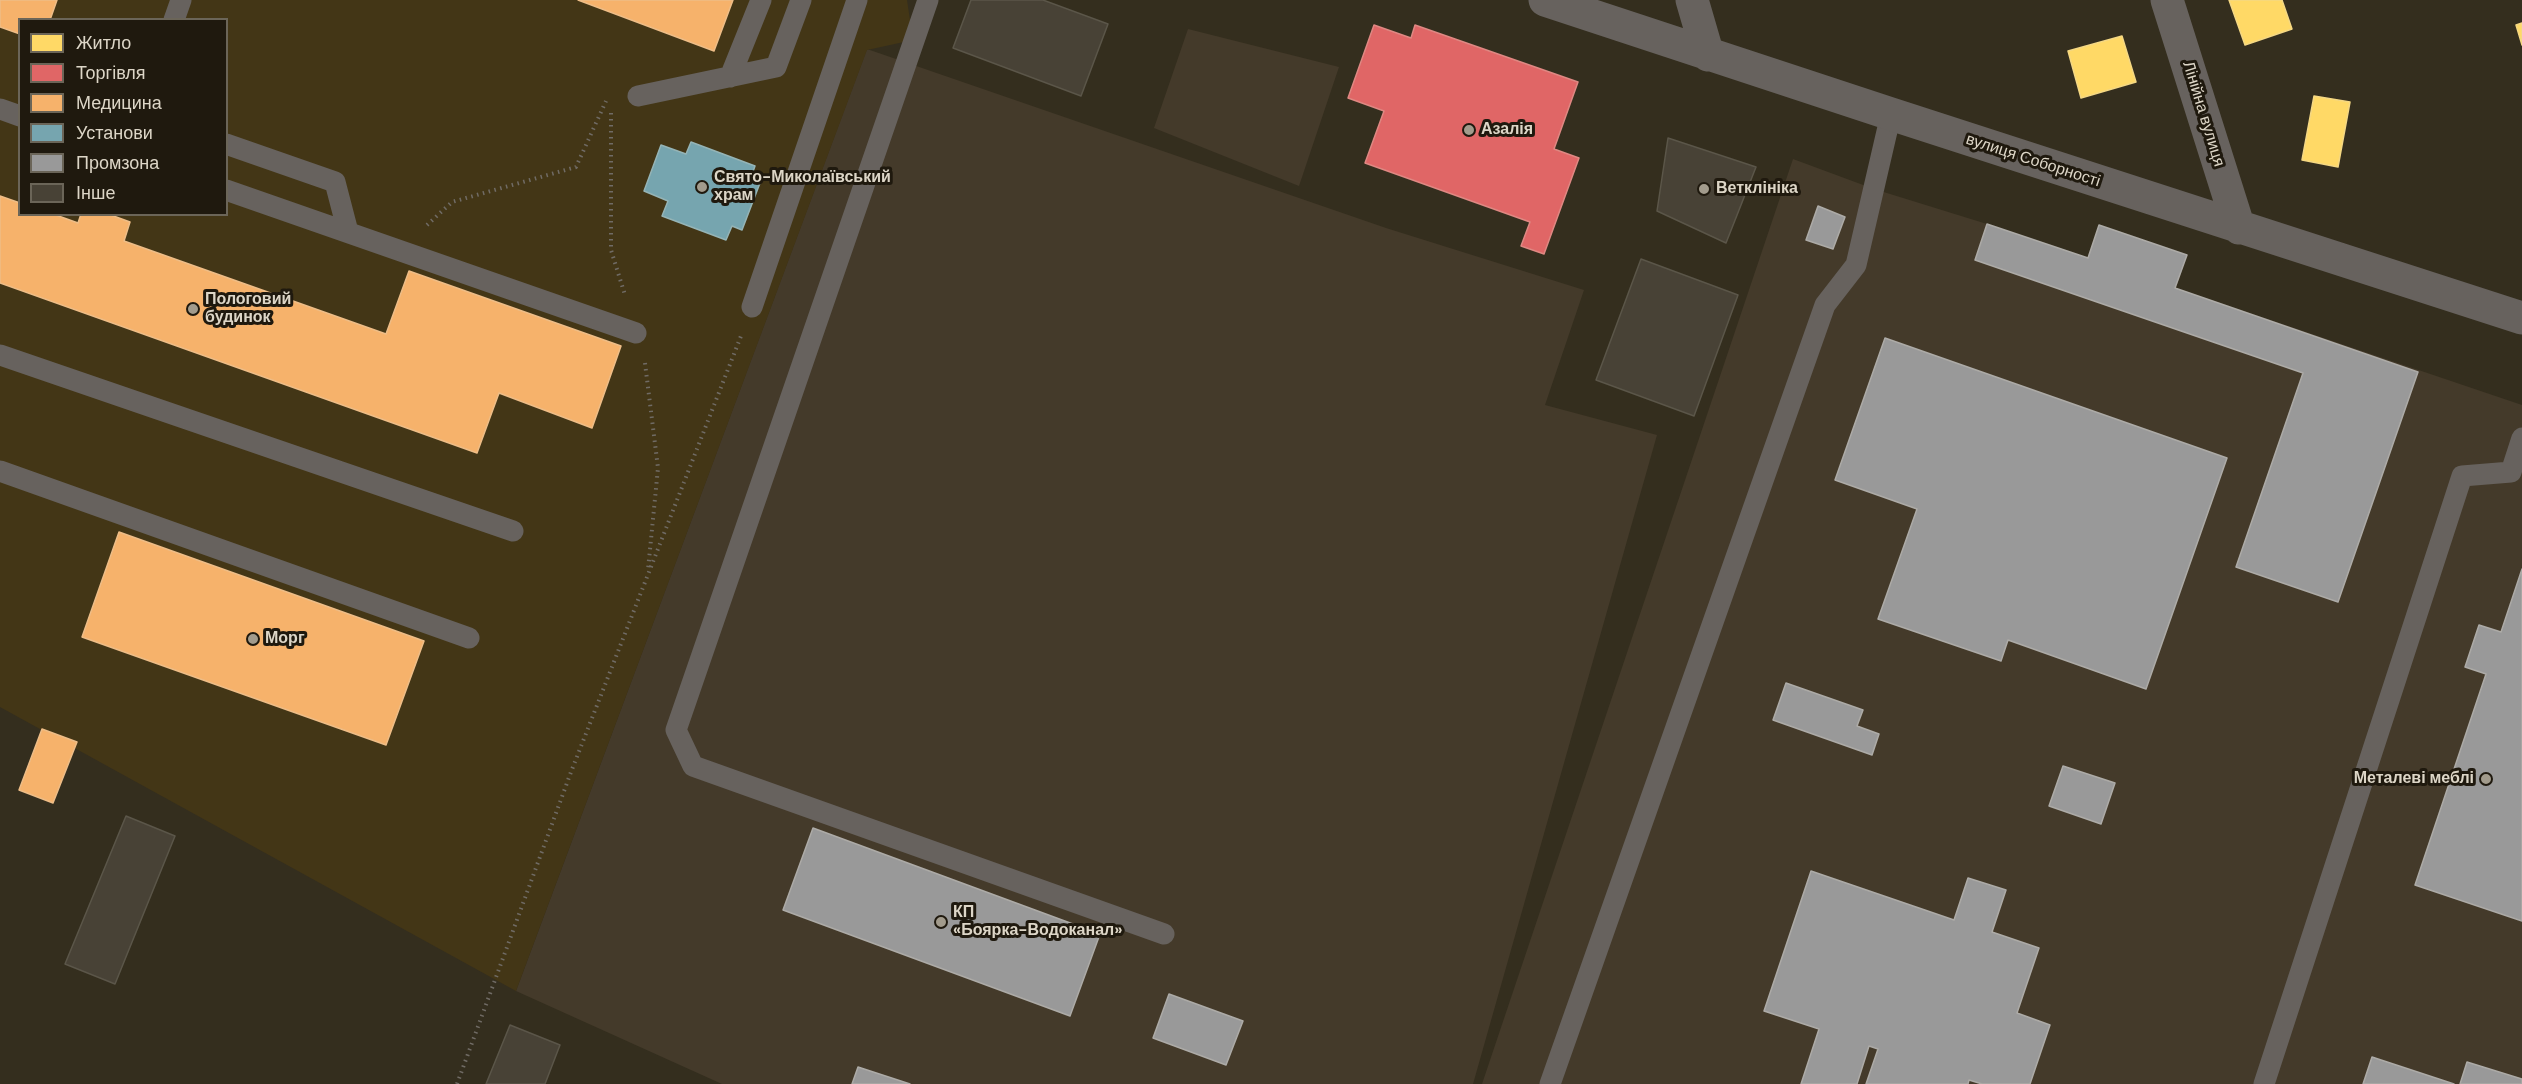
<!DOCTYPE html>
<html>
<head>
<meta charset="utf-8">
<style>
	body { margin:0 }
	#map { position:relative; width:2522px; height:1084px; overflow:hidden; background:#342e1e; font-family:"DM Sans",sans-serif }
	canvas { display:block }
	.legend { position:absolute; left:18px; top:18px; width:210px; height:198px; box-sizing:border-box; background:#1f190e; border:2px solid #6b6558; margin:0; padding:8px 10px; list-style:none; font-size:18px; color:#ddd6c7 }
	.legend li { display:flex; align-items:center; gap:12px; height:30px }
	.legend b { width:30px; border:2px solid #6b6558 }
</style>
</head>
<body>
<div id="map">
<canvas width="2522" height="1084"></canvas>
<ul class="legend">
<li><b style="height:16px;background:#ffd966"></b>Житло</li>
<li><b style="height:16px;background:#e06666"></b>Торгівля</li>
<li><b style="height:16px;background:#f6b26b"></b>Медицина</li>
<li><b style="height:16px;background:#76a5af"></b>Установи</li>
<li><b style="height:16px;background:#999"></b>Промзона</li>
<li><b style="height:16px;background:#484236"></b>Інше</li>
</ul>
</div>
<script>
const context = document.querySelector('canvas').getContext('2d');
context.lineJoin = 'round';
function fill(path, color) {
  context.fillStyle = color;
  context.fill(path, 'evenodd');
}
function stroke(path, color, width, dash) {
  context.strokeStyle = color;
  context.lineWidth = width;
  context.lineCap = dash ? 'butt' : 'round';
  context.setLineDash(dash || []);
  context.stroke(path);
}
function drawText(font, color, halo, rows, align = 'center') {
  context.font = font + ' "DM Sans",sans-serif';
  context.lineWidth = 6;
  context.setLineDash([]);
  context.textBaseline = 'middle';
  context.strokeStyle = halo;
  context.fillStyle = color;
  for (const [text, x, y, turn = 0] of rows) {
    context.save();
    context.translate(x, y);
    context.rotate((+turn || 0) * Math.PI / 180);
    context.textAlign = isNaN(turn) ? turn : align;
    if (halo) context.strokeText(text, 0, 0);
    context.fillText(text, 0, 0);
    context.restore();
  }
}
const industrial = new Path2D(`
	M1188 29 1339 67 1299 186 1154 128Z
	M867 49 1386 228 1584 290 1545 405 1657 435 1473 1084H722L516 991Z
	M1793 159 1874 189 1987 224 2087 258 2099 225 2187 255 2176 288 2522 405V1084H1482Z`);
const built = new Path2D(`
	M0 0H907L913 40 867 50 516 991 0 707ZM20 20H226V214H20Z`);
const homes = new Path2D(`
	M2229 0H2282L2292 29 2245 45Z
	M2522 23V45L2516 25Z
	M2122 36 2136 82 2081 98 2068 51Z
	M2314 96 2350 102 2338 167 2302 160Z`);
const shops = new Path2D(`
	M1374 25 1411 38 1415 25 1578 82 1554 149 1579 158 1544 254 1521 246 1530 222 1365 163 1384 111 1348 98Z`);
const health = new Path2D(`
	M0 0H57L50 20H20V34L0 27Z
	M578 0H733L714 51Z
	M0 196 20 203V214H53L78 223 81 214H108L130 222 124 241 386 334 409 271 621 346 592 428 499 393 477 453 0 283Z
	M119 532 424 641 386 745 82 637Z
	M42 729 77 742 53 803 19 790Z`);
const public = new Path2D(`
	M691 142 755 166 750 180 760 183 742 230 732 226 726 240 662 216 668 201 644 191 661 145 686 154Z`);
const industry = new Path2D(`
	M1818 206 1845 217 1833 249 1806 240Z
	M1987 224 2088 258 2099 225 2187 255 2175 288 2418 372 2338 602 2236 567 2303 373 1975 260Z
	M1885 338 2227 458 2146 689 2008 640 2001 661 1878 619 1917 509 1835 480Z
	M2522 569V921L2415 885 2486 674 2465 667 2479 625 2501 632Z
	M1786 683 1863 710 1857 726 1879 734 1872 755 1773 720Z
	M2063 766 2115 783 2101 824 2049 806Z
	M813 828 1100 934 1070 1016 783 910Z
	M1811 871 1954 920 1968 878 2006 890 1992 932 2039 948 2017 1013 2050 1025 2030 1084H1982L1969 1080 1968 1084H1866L1878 1049 1869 1046 1857 1084H1801L1819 1029 1764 1011Z
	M1169 994 1243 1021 1226 1065 1153 1038Z
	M2372 1057 2454 1084H2363Z
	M2467 1062 2522 1079V1084H2460Z
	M858 1067 910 1084H852Z`);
const building = new Path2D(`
	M971 0H1043L1108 24 1081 96 953 48Z
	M1668 138 1756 167 1726 243 1657 211Z
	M1641 259 1738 295 1694 416 1596 380Z
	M126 816 175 836 115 984 65 964Z
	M510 1025 560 1045 545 1084H486Z`);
const path = new Path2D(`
	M611 113V250L625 295
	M427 225 452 202 576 167 606 101
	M645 363 658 468 648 570
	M457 1084 571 772 741 336`);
const service = new Path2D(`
	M928 0 676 730 693 766 1164 934
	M174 20 181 0
	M730 77 761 0
	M638 96 776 67 801 0
	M0 109 20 116
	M226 144 335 182 348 232
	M226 190 636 333
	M752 307 857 0
	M0 355 513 531
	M0 471 469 638
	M1550 1084 1825 305 1856 265 1891 114
	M2264 1084 2462 476 2511 472 2522 438`);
const minor = new Path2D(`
	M1545 0 1891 114 2522 318
	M1692 0 1708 55
	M2167 0 2239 228`);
const markers = [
	[1469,130,6,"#a29b8c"],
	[702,187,6,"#a29b8c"],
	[1704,189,6,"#a29b8c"],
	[193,309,6,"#a29b8c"],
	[253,639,6,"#a29b8c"],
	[2486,779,6,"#a29b8c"],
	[941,922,6,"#a29b8c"]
];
const streetNames = [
	["Лінійна вулиця",2203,114,73],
	["вулиця Соборності",2033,161,18]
];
const poiNames = [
	["Азалія",1481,130],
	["Свято-Миколаївський",714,178],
	["храм",714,196],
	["Ветклініка",1716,189],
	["Пологовий",205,300],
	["будинок",205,318],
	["Морг",265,639],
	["Металеві меблі",2474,779,"right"],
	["КП",953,913],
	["«Боярка-Водоканал»",953,931]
];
fill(industrial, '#443a2a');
fill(built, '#433616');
fill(homes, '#ffd966');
stroke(homes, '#f5d883', 1.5);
fill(shops, '#e06666');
stroke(shops, '#df8883', 1.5);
fill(health, '#f6b26b');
stroke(health, '#eebd87', 1.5);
fill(public, '#76a5af');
stroke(public, '#95b4b6', 1.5);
fill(industry, '#999');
stroke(industry, '#adaba7', 1.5);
fill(building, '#484236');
stroke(building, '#5b5649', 1.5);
stroke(path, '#706b65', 4, [1.5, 4.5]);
stroke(service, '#67625e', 21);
stroke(minor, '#67625e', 33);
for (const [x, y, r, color] of markers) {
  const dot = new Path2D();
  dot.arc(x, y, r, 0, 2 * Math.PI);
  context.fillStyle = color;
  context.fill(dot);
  stroke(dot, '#1f190e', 2);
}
drawText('16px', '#ddd6c7', '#1f190e', streetNames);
drawText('bold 16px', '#ddd6c7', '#1f190e', poiNames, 'left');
</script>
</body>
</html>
